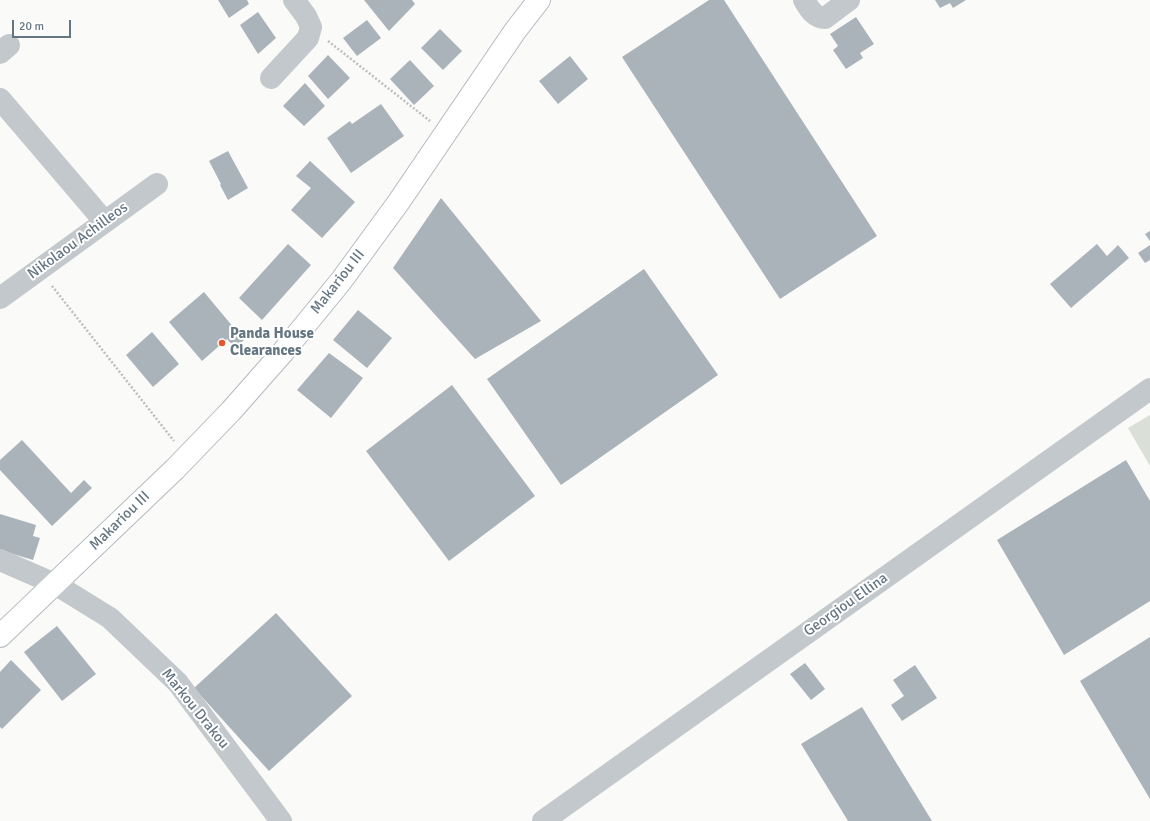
<!DOCTYPE html>
<html>
<head>
<meta charset="utf-8">
<style>
	body { margin:0 }
	#map { position:relative; width:1150px; height:821px; overflow:hidden; background:#fafaf8; font-family:Signika,sans-serif }
	canvas { display:block }
	.scale { position:absolute; left:12px; top:20px; width:59px; height:18px; box-sizing:border-box; border:2px solid #657683; border-top:0; padding-left:5px; font-size:12px; line-height:14px; white-space:nowrap; color:#657683; -webkit-text-stroke:3px #fff; paint-order:stroke }
</style>
</head>
<body>
<div id="map">
<canvas width="1150" height="821"></canvas>
<div class="scale">20 m</div>
</div>
<script>
const context = document.querySelector('canvas').getContext('2d');
context.lineJoin = 'round';
function fill(path, color) {
  context.fillStyle = color;
  context.fill(path, 'evenodd');
}
function stroke(path, color, width, dash) {
  context.strokeStyle = color;
  context.lineWidth = width;
  context.lineCap = dash ? 'butt' : 'round';
  context.setLineDash(dash || []);
  context.stroke(path);
}
function drawText(font, color, halo, rows, align = 'center') {
  context.font = font + ' Signika,sans-serif';
  context.lineWidth = 4;
  context.setLineDash([]);
  context.textBaseline = 'middle';
  context.strokeStyle = halo;
  context.fillStyle = color;
  for (const [text, x, y, turn = 0] of rows) {
    context.save();
    context.translate(x, y);
    context.rotate((+turn || 0) * Math.PI / 180);
    context.textAlign = isNaN(turn) ? turn : align;
    if (halo) context.strokeText(text, 0, 0);
    context.fillText(text, 0, 0);
    context.restore();
  }
}
const green = new Path2D(`
	M1150 415V466L1128 428Z`);
const building = new Path2D(`
	M218 0H247L249 4 229 18Z
	M364 0H412L415 4 389 31Z
	M709 0H724L877 236 780 299 622 57Z
	M935 0H966L953 8 950 3 940 8Z
	M258 12 276 38 258 54 240 25Z
	M856 17 874 44 860 53 863 58 846 69 833 50 838 46 830 34Z
	M367 20 381 38 357 56 343 38Z
	M440 29 462 51 443 70 421 48Z
	M328 55 350 78 328 99 308 76Z
	M570 56 588 79 558 104 539 81Z
	M410 60 434 86 414 105 390 79Z
	M305 83 325 106 304 126 283 106Z
	M381 104 404 136 351 173 327 138 350 121 352 124Z
	M228 151 248 188 228 200 220 185 221 184 209 161Z
	M310 161 355 202 322 238 291 210 311 188 296 176Z
	M441 198 541 321 475 359 393 268Z
	M1150 231V241L1145 234Z
	M288 244 311 265 262 320 239 298Z
	M1097 244 1107 256 1118 245 1129 258 1071 308 1050 284Z
	M1150 245V260L1145 263 1138 253Z
	M644 269 718 375 561 485 487 379Z
	M204 292 244 340 235 348 227 339 202 361 169 322Z
	M358 310 392 338 367 368 333 340Z
	M152 332 179 364 153 387 126 355Z
	M329 353 363 378 331 418 297 390Z
	M452 385 535 496 449 561 366 451Z
	M22 440 71 493 84 480 92 488 52 526 0 470V460Z
	M1126 460 1150 501V601L1064 655 997 540Z
	M0 514 36 525 33 536 40 538 33 560 0 550Z
	M276 613 352 696 269 771 194 688Z
	M57 626 96 674 62 701 24 652Z
	M1150 637V799L1080 681Z
	M11 660 41 690 2 729 0 727V672Z
	M805 663 825 689 811 700 790 674Z
	M915 665 937 698 902 721 891 705 904 696 893 680Z
	M862 707 932 821H848L801 744Z`);
const path = new Path2D(`
	M328 41 430 121
	M52 286 174 441`);
const minor = new Path2D(`
	M804 0C809 8 814 18 825 18L849 0
	M0 53 9 45
	M271 78 308 38 311 27 306 16 294 0
	M0 99 105 222
	M0 298 157 184
	M543 821 1150 389`);
const tertiary = new Path2D(`
	M0 560 55 584 110 618 178 683 281 821`);
const secondary = new Path2D(`
	M0 636 175 469 231 411 283 352 341 281 398 203 515 31 539 0`);
const markers = [
	[222,343,4,"#e4572e"]
];
const streetNames = [
	["Nikolaou Achilleos",78,241,-36],
	["Makariou III",338,282,-52],
	["Makariou III",120,521,-44],
	["Georgiou Ellina",846,605,-35],
	["Markou Drakou",195,709,51]
];
const poiNames = [
	["Panda House",230,334],
	["Clearances",230,351]
];
fill(green, '#dadfd7');
fill(building, '#aab3b9');
stroke(secondary, '#b3babf', 24);
stroke(path, '#bbbfc2', 2.5, [2, 2]);
stroke(minor, '#c3c8cc', 22);
stroke(tertiary, '#c3c8cc', 22);
stroke(secondary, '#fff', 22);
for (const [x, y, r, color] of markers) {
  const dot = new Path2D();
  dot.arc(x, y, r, 0, 2 * Math.PI);
  context.fillStyle = color;
  context.fill(dot);
  stroke(dot, '#fff', 1.5);
}
drawText('15px', '#657683', '#fff', streetNames);
drawText('bold 15px', '#657683', '#fff', poiNames, 'left');
</script>
</body>
</html>
